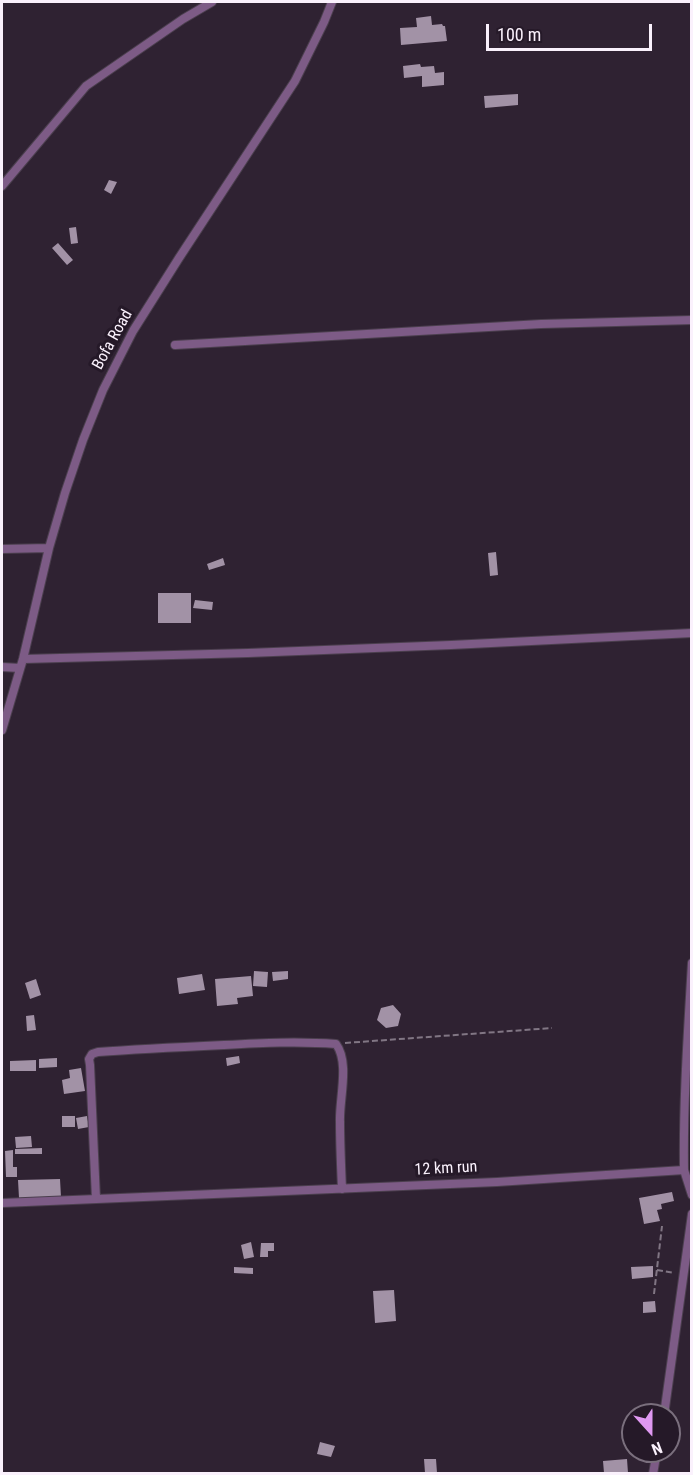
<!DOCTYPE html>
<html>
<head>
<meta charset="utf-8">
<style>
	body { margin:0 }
	#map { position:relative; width:693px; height:1475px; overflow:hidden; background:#2f2232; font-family:"Roboto Condensed",sans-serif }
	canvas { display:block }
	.frame { position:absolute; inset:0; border:3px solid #faf1fc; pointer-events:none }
	.north { position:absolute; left:621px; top:1403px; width:60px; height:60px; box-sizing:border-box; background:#251928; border:2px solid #7a6f7d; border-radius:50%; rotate:159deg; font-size:16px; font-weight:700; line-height:24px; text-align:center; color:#faf1fc }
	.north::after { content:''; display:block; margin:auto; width:21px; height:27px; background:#df98f1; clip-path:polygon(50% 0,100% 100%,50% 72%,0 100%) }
	.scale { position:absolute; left:486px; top:24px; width:166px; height:27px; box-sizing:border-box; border:3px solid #faf1fc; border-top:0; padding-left:8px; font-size:18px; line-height:21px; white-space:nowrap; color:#faf1fc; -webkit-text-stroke:4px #251928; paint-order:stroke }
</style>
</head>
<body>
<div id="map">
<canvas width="693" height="1475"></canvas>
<div class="frame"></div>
<div class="north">N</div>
<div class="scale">100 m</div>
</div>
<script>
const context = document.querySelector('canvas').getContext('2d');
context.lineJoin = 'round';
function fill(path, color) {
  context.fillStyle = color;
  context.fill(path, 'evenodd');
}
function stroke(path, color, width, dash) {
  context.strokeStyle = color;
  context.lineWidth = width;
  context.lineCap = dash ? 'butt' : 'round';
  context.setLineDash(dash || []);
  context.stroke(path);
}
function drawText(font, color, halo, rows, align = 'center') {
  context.font = font + ' "Roboto Condensed",sans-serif';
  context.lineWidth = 6;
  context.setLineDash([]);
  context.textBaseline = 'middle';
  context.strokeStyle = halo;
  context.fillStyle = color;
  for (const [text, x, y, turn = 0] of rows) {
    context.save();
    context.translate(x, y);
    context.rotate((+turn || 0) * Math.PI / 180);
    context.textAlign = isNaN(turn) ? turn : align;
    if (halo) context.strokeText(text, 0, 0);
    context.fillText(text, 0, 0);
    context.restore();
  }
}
const building = new Path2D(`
	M431 16 432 25 442 24 443 26H445L447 41 401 45 400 28 417 27 416 18Z
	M420 64 421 67 434 66 435 73 444 72V85L422 87V76L404 78 403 66Z
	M518 94V105L485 108 484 96Z
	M109 180 117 182 111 194 104 190Z
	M76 227 78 243 71 244 69 228Z
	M58 243 73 260 67 265 52 248Z
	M496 552 498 575 490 576 488 553Z
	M223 558 225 565 209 570 207 564Z
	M158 593H191V623H158Z
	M195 600 213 602 212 610 193 608Z
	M254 971 268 972 267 987 253 986Z
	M288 971V979L273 981 272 972Z
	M202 974 205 990 179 994 177 978Z
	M251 976 253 996 237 998 238 1004 217 1006 215 979Z
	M36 979 41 995 30 999 25 983Z
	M393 1005 401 1014 398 1026 386 1028 377 1020 381 1008Z
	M34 1015 36 1030 27 1031 26 1016Z
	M239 1056 240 1063 227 1066 226 1058Z
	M57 1058V1067L39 1068V1059Z
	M36 1060V1071H10V1061Z
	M81 1068 85 1091 64 1094 62 1080 70 1078 69 1070Z
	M62 1116H75V1127H62Z
	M87 1116 89 1127 78 1129 76 1118Z
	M31 1136 32 1147 16 1148 15 1137Z
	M42 1148V1154H15V1149Z
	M13 1150V1167H17V1177H6L5 1151Z
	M60 1179 61 1197 19 1198 18 1180Z
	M672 1192 674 1201 661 1204 662 1209 657 1210 660 1221 644 1224 639 1198Z
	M251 1242 254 1257 244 1259 241 1245Z
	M261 1243H274V1251H268V1257H260Z
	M653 1266V1277L632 1279 631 1267Z
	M234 1267 253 1268V1274L234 1273Z
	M394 1290 396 1321 375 1323 373 1291Z
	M655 1301 656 1312 643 1313V1302Z
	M320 1442 335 1446 331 1457 317 1454Z
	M424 1459H436L437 1473H425Z
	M627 1459 628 1473H604L603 1461Z`);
const path = new Path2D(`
	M345 1043 552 1028
	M657 1270 674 1273
	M654 1294 662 1226`);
const street = new Path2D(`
	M2 186 86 86 183 19 212 2
	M175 345 541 324 692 320
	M2 549 49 548
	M23 659 248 653 451 645 692 633
	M2 667 20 668
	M2 730 23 659 49 548 65 493 83 440 103 390 133 331 179 258 295 81 324 22 332 2
	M684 1170 692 1195
	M96 1199 90 1065 89 1059 92 1054 98 1052C140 1049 182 1047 224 1045 261 1043 298 1041 336 1044 350 1063 339 1099 340 1122 340 1144 341 1166 342 1189
	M2 1203 497 1182 684 1170C683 1101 688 1032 692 963
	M664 1415 692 1214
	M653 1474 657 1451`);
const streetNames = [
	["Bofa Road",113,340,-61],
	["12 km run",446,1169,-3]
];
fill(building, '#a292a6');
stroke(street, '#4b3f4e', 10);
stroke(path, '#817684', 2, [6, 3]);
stroke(street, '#7d5b86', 8);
drawText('16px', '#faf1fc', '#251928', streetNames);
</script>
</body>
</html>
